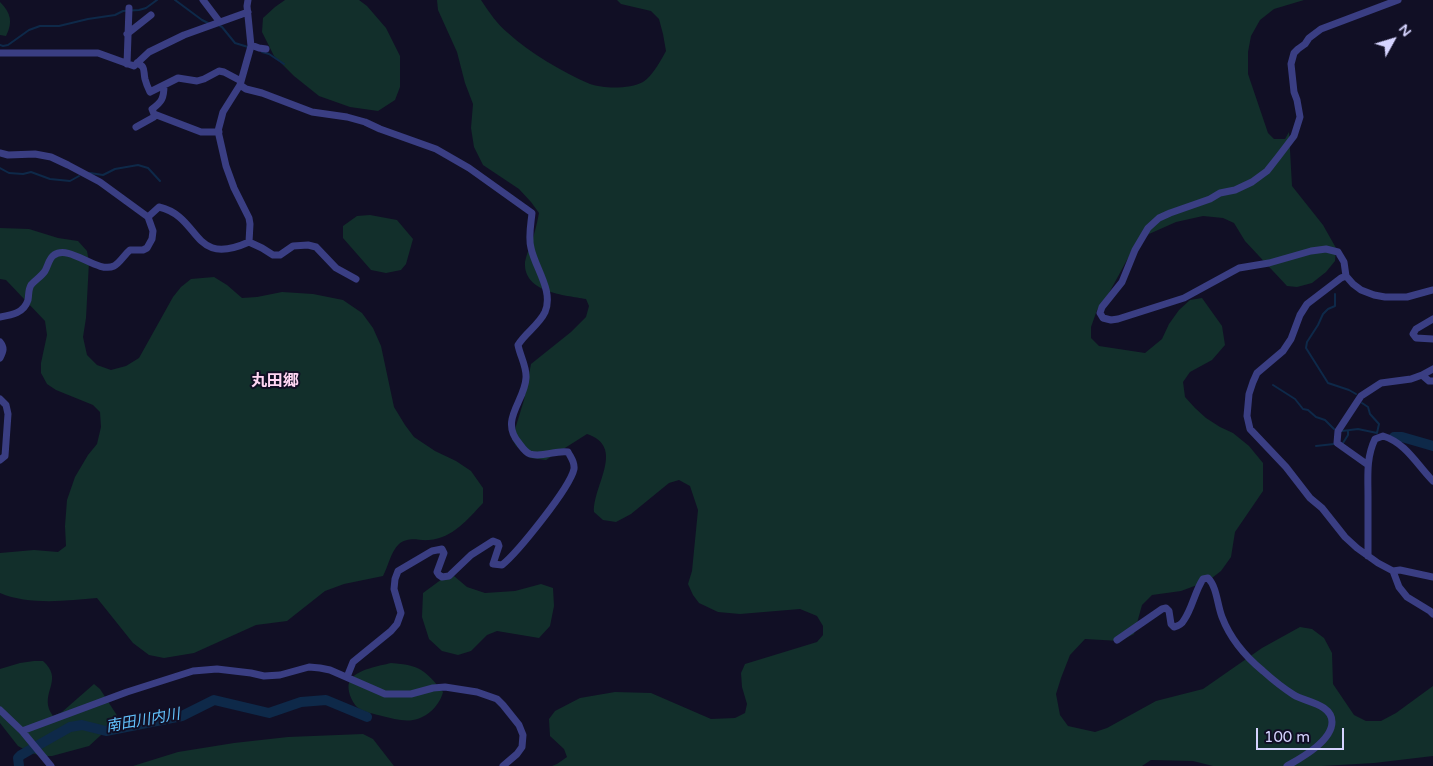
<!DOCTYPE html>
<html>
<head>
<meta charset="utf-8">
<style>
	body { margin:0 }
	#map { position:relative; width:1433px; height:766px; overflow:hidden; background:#110f25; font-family:"Varela Round",sans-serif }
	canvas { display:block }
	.north { position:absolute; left:1368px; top:15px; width:50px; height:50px; -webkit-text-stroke:4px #110f25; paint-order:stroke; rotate:51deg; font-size:14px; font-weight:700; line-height:20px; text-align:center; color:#d5d3fe }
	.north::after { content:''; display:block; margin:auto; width:18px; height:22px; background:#d5d3fe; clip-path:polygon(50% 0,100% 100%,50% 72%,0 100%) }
	.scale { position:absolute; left:1256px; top:728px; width:88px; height:22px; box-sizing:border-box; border:2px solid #d5d3fe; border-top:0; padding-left:6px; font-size:15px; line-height:18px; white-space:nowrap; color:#d5d3fe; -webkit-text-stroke:4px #110f25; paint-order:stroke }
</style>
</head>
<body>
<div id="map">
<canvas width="1433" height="766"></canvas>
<div class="north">N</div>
<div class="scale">100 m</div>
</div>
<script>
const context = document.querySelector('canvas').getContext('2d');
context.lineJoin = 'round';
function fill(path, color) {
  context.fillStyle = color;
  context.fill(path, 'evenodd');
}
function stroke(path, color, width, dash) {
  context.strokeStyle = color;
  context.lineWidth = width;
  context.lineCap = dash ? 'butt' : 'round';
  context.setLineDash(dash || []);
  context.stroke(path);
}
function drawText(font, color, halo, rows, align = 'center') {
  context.font = font + ' "Varela Round","Noto Sans JP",sans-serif';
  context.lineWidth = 4;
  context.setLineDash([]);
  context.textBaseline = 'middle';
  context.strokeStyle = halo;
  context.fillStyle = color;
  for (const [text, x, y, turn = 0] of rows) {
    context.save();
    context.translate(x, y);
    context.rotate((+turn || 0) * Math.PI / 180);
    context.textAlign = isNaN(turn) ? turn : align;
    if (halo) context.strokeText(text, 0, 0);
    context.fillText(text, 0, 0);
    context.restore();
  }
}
const green = new Path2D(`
	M285 0H359L367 6 386 28 400 56V87L395 100 378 111 350 107 319 96 294 76 274 56 262 32 263 18 275 7Z
	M437 0H481C489 12 497 24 508 33 530 53 562 72 590 84 604 89 630 89 643 82 652 77 661 60 666 51L663 34 659 19 651 11 621 4 617 0H1304L1274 9 1260 20 1251 36 1248 52V74L1268 133 1274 139H1285L1289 132 1292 186 1323 225 1336 248 1335 261 1326 272 1312 283 1297 287 1287 286 1245 241 1234 223 1223 218 1203 216 1176 222 1149 234 1134 247 1109 293 1097 310 1091 327V338L1099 346 1145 353 1162 339 1169 324 1179 310 1190 300 1202 298 1222 326 1225 345 1212 360 1190 372 1183 382 1185 397 1195 408 1206 418 1220 427 1233 433 1249 446 1263 463V491L1235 532 1231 557 1221 571 1208 581 1181 591 1152 595 1142 605 1134 634 1120 641 1085 639 1070 655 1061 678 1056 694 1060 715 1068 726 1095 732 1107 728 1156 701 1203 689 1262 648 1300 627 1312 629 1324 638 1332 653 1333 684 1354 715 1366 721H1381L1396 713 1433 686V756L1374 763 1322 766H1213L1193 761 1151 760 1142 766H552L557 764 567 757 564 749 550 736 549 719 555 711 580 698 615 692 651 693 711 719 735 718 745 713 747 704 742 687 741 673 745 664 817 642 823 635V626L817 616 800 609 740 614 718 612 699 603 693 595 688 584 692 571 698 510 690 486 679 480 669 483 631 514 616 522 603 520 594 512C593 485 626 447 587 434L546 460 530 458 516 446 512 439 524 400 531 364 571 332 586 317 589 306 586 299C565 295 523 293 525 262 526 256 529 249 531 243 535 233 537 223 539 213L531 202 519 189 483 165 474 147 471 128 473 104 465 83 457 52 438 10Z
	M0 2C11 13 13 22 6 36L0 35Z
	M370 215 397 220 413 239 406 264 401 270 386 273 371 270 343 238V226L357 216Z
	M0 228 29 229 58 238 78 241 87 251 89 262 86 318 83 337 87 355 97 365 111 370 126 366 139 358 173 297 181 287 191 279 214 277 227 285 242 298 257 297 282 292 313 294 343 300 362 313 373 328 381 346 394 407 405 425 414 437 435 451 456 461 471 471 483 488V503C468 519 453 538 429 540 418 541 410 536 399 544 391 551 388 567 383 576L344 584 325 591 287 621 256 625 194 653 164 658 149 655 133 643 97 598C66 601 28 605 0 593V553L34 550 58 552 66 546 65 526 67 500 75 477 88 455 97 444 101 427 100 412 93 405 56 390 47 384 41 373V363L47 335 45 321 6 280 0 279Z
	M454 576 467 587 485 593 515 591 541 584 553 588 554 606 550 626 539 638 497 631 487 635 471 651 458 655 442 651 429 639 422 617 423 593 442 579Z
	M34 661H43C63 679 43 690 49 709 50 712 52 714 53 716L62 712 94 684 100 689 118 717 112 725 89 746 52 756H41L29 752 18 746 0 723V669L20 663Z
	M391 663C420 665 425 670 443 692 440 705 427 718 413 720 403 722 392 718 382 716 375 714 362 712 357 707 351 701 345 686 351 679 359 669 379 666 391 663Z
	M363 734 373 739 394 766H133L178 752 234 743 288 737Z`);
const stream = new Path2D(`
	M175 0 202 20 208 23
	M220 26 222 27 235 43 248 47
	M0 45 3 46 8 45 29 30 40 26H59L88 19 115 15 123 11 139 10 146 8 157 0
	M262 52 269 54 284 64
	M0 168 9 173 23 174 31 172 50 179 70 181 79 176
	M90 173 103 175 115 169 138 165 148 168 160 181
	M1335 294V306L1328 309 1323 314 1318 325 1307 342 1306 348 1328 383 1349 390 1356 394
	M1273 385 1295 399 1303 409 1308 410 1316 417 1325 420 1334 429
	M1362 403 1368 407 1370 414 1379 424 1377 433
	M1342 431 1358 429 1377 433
	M1343 443 1348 435V431
	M1316 446 1334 444`);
const river = new Path2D(`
	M1394 437H1402L1433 446
	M19 766 18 758 21 755 70 727 82 725 106 731 182 716 214 700 269 713 301 702 326 700 367 717`);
const minor = new Path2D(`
	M203 0 219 21
	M248 0 247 6 251 46 240 85 223 112 218 131 226 166 234 188 249 218 250 224 249 242
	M1398 0 1321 29 1309 38 1305 44 1298 49 1294 53 1291 64 1294 92 1297 100 1300 117 1294 136 1278 157 1267 171 1252 182 1235 190 1220 193 1210 199 1170 213 1159 218 1148 228 1135 250 1122 282 1102 307 1100 313 1103 318 1111 320 1118 319 1184 298 1239 268 1269 263 1311 251 1326 249 1338 252 1344 262 1346 276 1353 284 1361 290 1374 295 1385 297H1407L1433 290
	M127 34 151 15
	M251 45 259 48 266 49
	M0 53H98L134 66 149 52 184 35 248 12
	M137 63C146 67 143 70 145 79 146 83 148 88 150 92L164 85
	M127 64 129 8
	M240 85 246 89 262 93 312 112 347 117 365 122 380 129 436 149 469 168 532 213C531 224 528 237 531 248 535 268 554 291 545 312 539 325 525 333 518 345 520 356 527 367 526 378 525 401 499 420 519 443 522 447 525 452 530 454 542 458 555 450 568 452 571 458 575 462 574 469 570 488 517 553 502 565L493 564 499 546 498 543 493 541 471 555 449 576 442 577 439 575 437 572 444 553 442 549 432 551 398 571 395 579 394 589 401 613 397 624 391 631 353 662 347 677
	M154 114 152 109C162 102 164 98 164 85L178 78 197 81 204 79 219 71 224 72 241 81
	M154 114 201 132H219
	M136 127 154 117V114
	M0 153 8 155 35 154 51 157 68 165 100 182 148 217 153 231 152 239 147 248 143 250H130C125 254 119 264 114 266 97 274 70 244 54 255 49 258 48 266 45 271 41 277 35 280 31 285 28 290 29 295 28 300 24 313 12 315 0 317
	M148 217 159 207C202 217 191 268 249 242L262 248 273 255H280L293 246 308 245 316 247 336 268 356 279
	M1346 276 1341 278 1307 304 1300 315 1291 339 1283 351 1257 373 1253 382 1249 394 1247 416 1250 429 1286 467 1310 498 1322 508 1345 537 1357 548 1378 563 1393 571 1400 570 1433 577
	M1433 319 1416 329 1413 334 1416 338 1433 339
	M0 342C5 348 3 352 0 358
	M1433 369 1422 375 1429 381H1433
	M0 399 6 405 8 414 5 456 0 460
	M1368 465 1337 443 1338 431 1361 396 1381 383 1411 379 1422 375
	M1368 556C1368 536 1368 516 1368 496 1368 476 1366 458 1375 439L1383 436C1406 443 1417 465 1433 481
	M1393 571 1399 587 1407 597 1430 611 1433 614
	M1117 640 1162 609 1166 608 1169 611 1171 624 1174 627C1178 626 1182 624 1184 620 1192 609 1195 591 1203 579L1208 578C1217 587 1217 604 1222 617 1230 638 1246 657 1263 671 1273 680 1283 688 1294 695 1305 702 1332 704 1332 722 1332 741 1301 758 1287 766
	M0 710 22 731 51 766
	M22 731 127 692 193 671 217 669 251 673 264 676 280 675 309 667 320 668 330 670 385 694H411L433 688 445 687 477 692 497 699 503 705 519 725 523 735 522 747 517 754 503 766`);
const waterNames = [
	["南田川内川",143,721,-10]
];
const quarterNames = [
	["丸田郷",275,382]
];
fill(green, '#122f2b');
stroke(stream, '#0e2949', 2);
stroke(river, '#0e2949', 10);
stroke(minor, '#3a3e83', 7);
drawText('italic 15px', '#62c2fd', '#110f25', waterNames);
drawText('bold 16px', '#ffd5f3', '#110f25', quarterNames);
</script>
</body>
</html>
